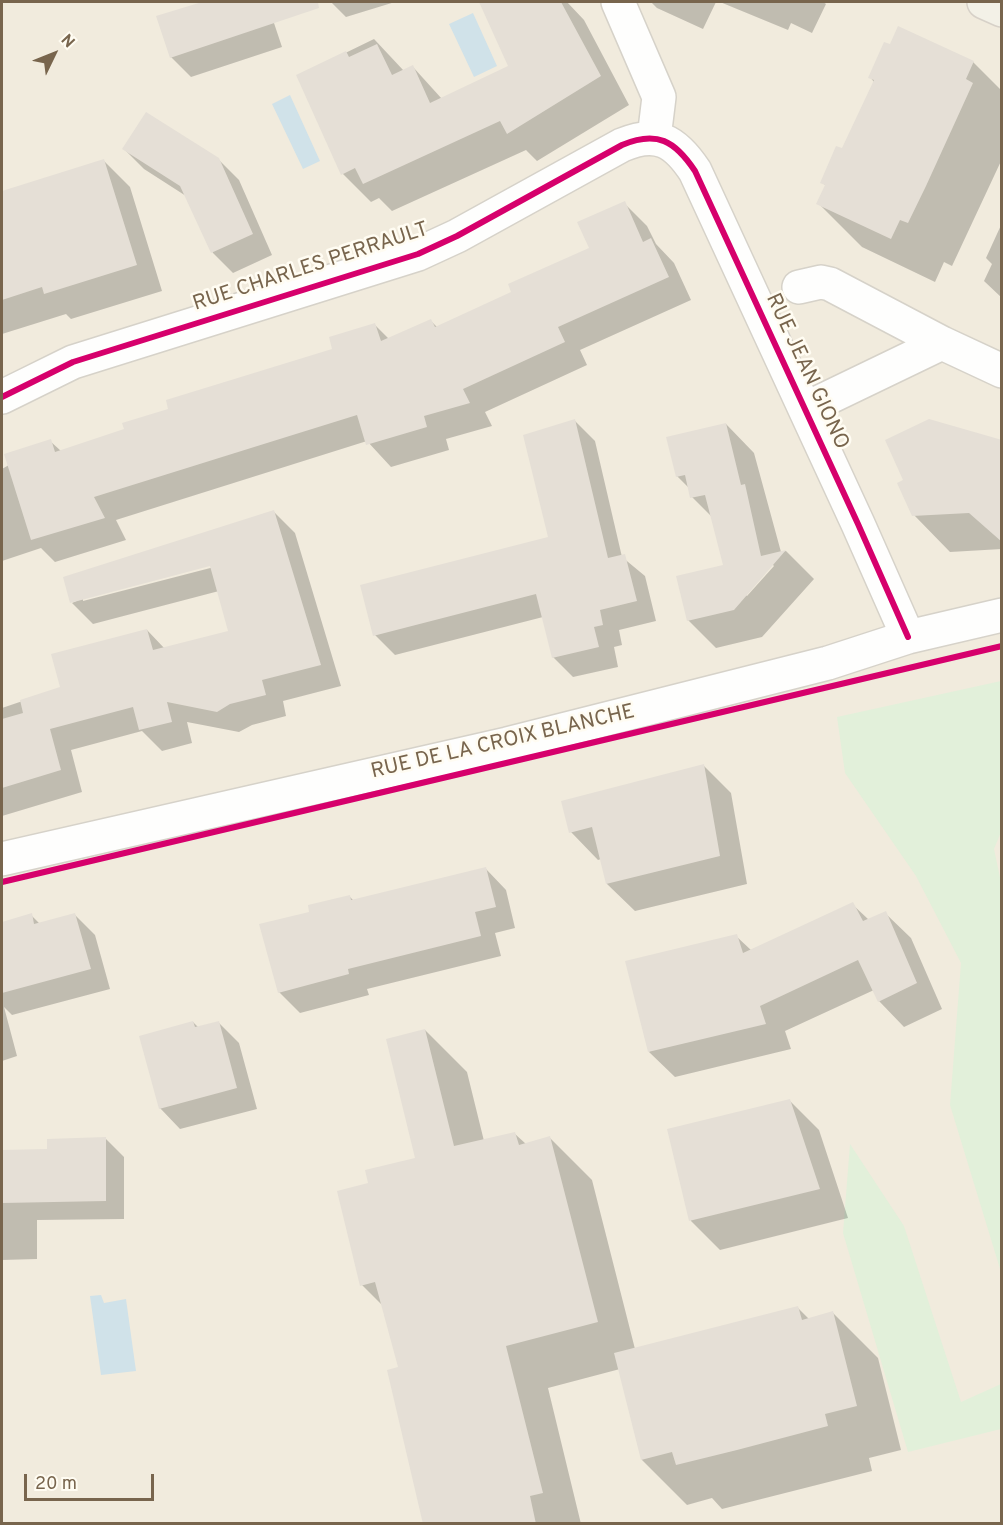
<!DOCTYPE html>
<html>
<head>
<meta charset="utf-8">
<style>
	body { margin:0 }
	#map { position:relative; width:1003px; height:1525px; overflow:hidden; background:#f8f6ef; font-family:Overpass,sans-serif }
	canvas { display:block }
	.frame { position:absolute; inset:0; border:3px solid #78654d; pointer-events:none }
	.north { position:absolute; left:24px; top:24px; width:60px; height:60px; -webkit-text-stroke:4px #fffcf2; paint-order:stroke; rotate:47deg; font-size:16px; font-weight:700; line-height:24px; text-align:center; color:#78654d }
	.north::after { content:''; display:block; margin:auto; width:21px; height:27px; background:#78654d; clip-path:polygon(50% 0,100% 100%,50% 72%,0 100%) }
	.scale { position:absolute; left:24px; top:1474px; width:130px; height:27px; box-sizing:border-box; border:3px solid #78654d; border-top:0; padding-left:8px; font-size:18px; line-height:21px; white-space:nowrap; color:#78654d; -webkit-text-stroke:4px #fffcf2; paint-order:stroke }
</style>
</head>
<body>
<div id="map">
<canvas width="1003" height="1525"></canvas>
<div class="frame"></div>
<div class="north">N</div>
<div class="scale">20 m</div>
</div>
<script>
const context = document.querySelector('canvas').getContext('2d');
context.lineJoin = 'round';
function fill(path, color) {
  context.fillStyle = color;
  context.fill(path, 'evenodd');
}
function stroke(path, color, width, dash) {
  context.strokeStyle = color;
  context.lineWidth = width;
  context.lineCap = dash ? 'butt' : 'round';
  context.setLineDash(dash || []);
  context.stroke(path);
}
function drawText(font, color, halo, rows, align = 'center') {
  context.font = font + ' Overpass,sans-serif';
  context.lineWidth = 5;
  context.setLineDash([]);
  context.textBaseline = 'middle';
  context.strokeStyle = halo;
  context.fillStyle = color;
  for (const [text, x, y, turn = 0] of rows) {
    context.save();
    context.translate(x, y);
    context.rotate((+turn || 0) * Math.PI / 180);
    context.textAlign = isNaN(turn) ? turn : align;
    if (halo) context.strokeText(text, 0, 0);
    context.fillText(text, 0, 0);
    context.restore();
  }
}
const residential = new Path2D(`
	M2 2H1001V1523H2Z`);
const green = new Path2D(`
	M1001 681V832L994 849 1002 887 1001 1272 950 1105 961 963 916 876 845 773 837 717Z
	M850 1144 904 1226 961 1402 1001 1384V1429L908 1452 843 1233Z`);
const water = new Path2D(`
	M473 13 497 66 474 77 449 24Z
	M290 95 320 161 303 169 272 104Z
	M101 1295 104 1303 126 1299 136 1371 101 1375 90 1296Z`);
const shadow = new Path2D(`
	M207 2H262L269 8 282 47 191 77 171 57 158 17Z
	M331 2H395L346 17Z
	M487 2H567L584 20 629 105 537 161 526 150 392 211 379 198 371 202 343 174 298 76 374 39 404 71 413 67 442 99 510 66 482 6Z
	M651 2H716L703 29 657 8Z
	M720 2H823L826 4 812 33 791 23 788 30Z
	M973 62 1002 91V159L952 266 944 262 935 282 862 247 818 203 826 186 822 182 843 150 874 82 870 77Z
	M123 148 218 159 239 180 272 255 233 273 213 253 186 196 144 169Z
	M103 160 130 187 162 291 71 319 66 314 2 334V212L56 196Z
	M624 203 647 226 656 244 674 263 691 300 580 350 587 365 485 412 492 426 446 439 449 450 391 467 367 441 116 520 126 540 55 562 41 548 2 561V469L50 441 61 451 126 430 170 410 334 350 375 325 389 339 431 321 438 328 513 293 591 249Z
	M1002 223V298L984 281 992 264 986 258Z
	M574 420 595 441 622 557 645 576 656 621 619 630 622 645 614 647 618 667 573 677 553 657 543 617 395 655 375 635 550 538Z
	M726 424 754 453 781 552 786 551 814 579 762 637 716 648 688 620 725 566 713 518 692 497 690 489 677 476ZM772 564 774 566 747 596 745 594Z
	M1002 442V549L950 552 914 515Z
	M274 512 295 533 341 686 283 701 286 716 252 725 239 732 187 722 192 743 162 751 142 731 71 750 82 792 2 816V708L61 688 147 630 165 649 230 632 219 591 93 624 72 603ZM217 563 218 566 83 601V598Z
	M703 765 731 793 747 884 635 911 607 884 601 859 598 860 571 832Z
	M486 869 506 890 515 928 495 933 501 956 367 989 369 995 300 1013 279 992 311 913 350 897 354 901Z
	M852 904 869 920 885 913 911 938 942 1009 904 1027 879 1001 874 990 785 1031 791 1049 675 1077 649 1052 736 936 752 951Z
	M31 915 40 924 75 915 95 935 110 989 12 1015 4 1007 17 1056 2 1061V924Z
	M193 1022 199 1028 219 1023 239 1043 257 1109 180 1129 160 1108Z
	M425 1030 467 1072 484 1141 515 1134 526 1144 550 1138 592 1180 635 1349 798 1308 809 1319 833 1313 878 1358 901 1450 869 1458 872 1471 722 1509 712 1498 687 1505 642 1460 620 1369 548 1388 581 1524H425L399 1368 383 1306 362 1285 370 1184 417 1159Z
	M790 1101 819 1130 848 1218 720 1250 691 1221 669 1130Z
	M105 1138 124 1157V1219L37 1220V1259L2 1260V1152L49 1150Z`);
const building = new Path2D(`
	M202 2H318L319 8 170 58 156 16Z
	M479 2H561L601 76 507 134 500 121 363 184 355 168 341 175 296 75 346 51 349 57 377 44 392 75 413 65 430 103 508 66Z
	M898 26 974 61 966 79 973 83 926 186 908 223 900 220 891 239 816 204 825 185 820 183 836 146 842 148 874 80 868 78 884 42 890 44Z
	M146 112 219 158 253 234 211 253 180 186 122 149Z
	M104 159 137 265 44 294 42 287 2 300V191Z
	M625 201 643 242 651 238 669 277 558 327 565 342 463 389 470 403 424 416 427 427 366 445 357 415 267 443 94 497 105 518 31 540 4 454 51 439 55 452 124 429 122 423 168 409 166 400 332 349 329 337 375 323 381 341 431 319 435 327 511 292 508 284 589 248 577 222Z
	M575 419 608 558 625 554 637 601 600 610 603 625 594 627 599 647 552 658 536 594 373 636 360 585 548 537 523 435Z
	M929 419 1002 440V542L969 513 912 516 897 483 903 480 885 440Z
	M726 423 741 485 745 484 761 556 786 550 734 610 687 621 676 576 723 565 705 495 690 498 685 475 676 477 666 437Z
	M274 510 321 665 262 680 266 695 230 704 217 712 167 702 172 722 139 730 133 707 50 729 61 770 2 788V719L23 713 20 700 60 687 51 654 147 629 153 650 228 631 210 566 70 603 63 577Z
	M704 764 720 856 606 884 592 827 569 833 561 801Z
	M486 867 496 907 475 912 481 936 348 969 349 974 278 993 259 924 309 912 308 905 350 895 351 900Z
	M853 902 863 921 886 911 917 983 878 1002 858 960 760 1006 766 1024 648 1052 625 961 737 934 743 953Z
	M32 913 34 924 75 913 91 969 2 993V922Z
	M193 1021 195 1027 219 1021 237 1088 159 1109 139 1036Z
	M425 1029 454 1146 515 1132 519 1145 550 1136 598 1322 506 1346 543 1493 530 1496 536 1524H423L387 1370 398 1367 375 1282 360 1286 337 1191 368 1183 365 1170 415 1158 386 1039Z
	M790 1099 820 1189 689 1221 667 1129Z
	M106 1137V1201L2 1203V1150L47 1149V1139Z
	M798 1306 802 1320 833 1311 857 1406 825 1414 828 1426 737 1450 676 1465 672 1452 641 1460 614 1353Z`);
const minor = new Path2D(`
	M618 2 659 97 654 138
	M799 287 821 282 830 284 942 343
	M2 397 73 362 418 254 457 236 622 145C657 130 675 141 695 171L858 524 908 637
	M805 409 942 343 1002 371
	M2 859 507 744 828 663 908 637 1002 615`);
const major = new Path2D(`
	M984 2 1002 10`);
const cycleway = new Path2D(`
	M2 397 73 362 418 254 457 236 622 145C657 130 675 141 695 171L858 524 908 637
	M2 882 1002 646`);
const streetNames = [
	["RUE CHARLES PERRAULT",311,268,-18],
	["RUE JEAN GIONO",806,372,65],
	["RUE DE LA CROIX BLANCHE",503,743,-13]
];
fill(residential, '#f1ebdd');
fill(green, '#e2f0da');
fill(water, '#d0e2e9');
fill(shadow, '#0003');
fill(building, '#e5dfd6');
stroke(minor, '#d6d2c9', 36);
stroke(major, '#d7d1c8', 36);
stroke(minor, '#fefefd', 33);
stroke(major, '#f3f1e7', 33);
stroke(cycleway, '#d6006c', 6);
drawText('21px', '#78654d', '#fffcf2', streetNames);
</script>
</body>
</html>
